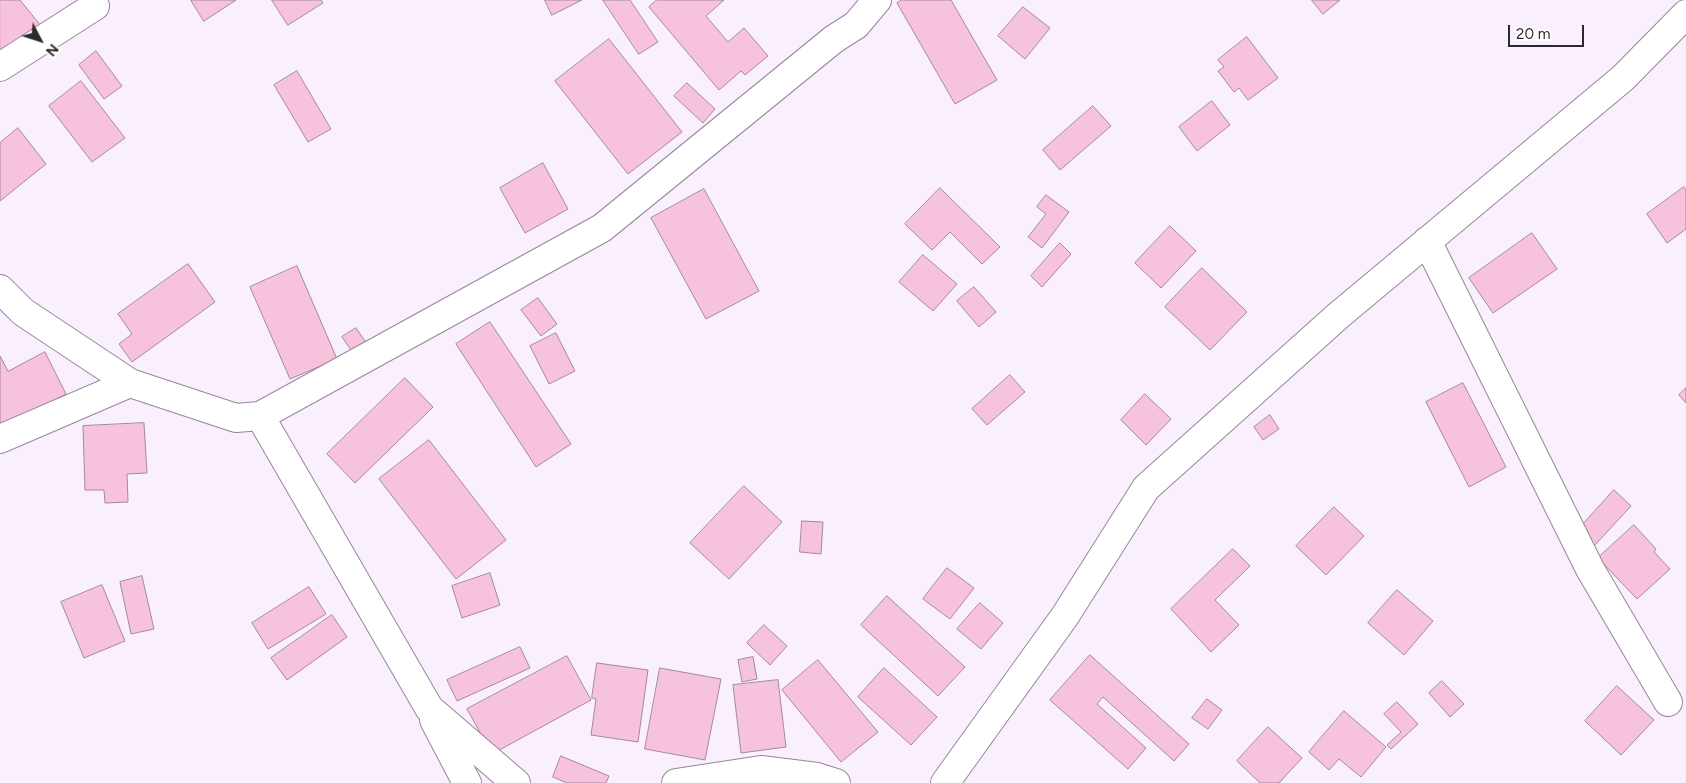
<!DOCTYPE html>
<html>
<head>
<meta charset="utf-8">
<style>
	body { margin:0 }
	#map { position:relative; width:1686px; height:783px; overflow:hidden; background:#faf0fd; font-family:Figtree,sans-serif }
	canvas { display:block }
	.north { position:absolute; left:15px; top:15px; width:50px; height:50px; -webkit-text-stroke:4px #fff; paint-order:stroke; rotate:130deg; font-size:14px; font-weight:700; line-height:20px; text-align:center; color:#2e272f }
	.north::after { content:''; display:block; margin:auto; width:18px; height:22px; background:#2e272f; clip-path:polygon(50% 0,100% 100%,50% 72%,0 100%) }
	.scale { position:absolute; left:1508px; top:25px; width:76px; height:22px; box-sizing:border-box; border:2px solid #2e272f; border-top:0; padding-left:6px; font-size:15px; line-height:18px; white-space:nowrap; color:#2e272f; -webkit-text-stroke:4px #fff; paint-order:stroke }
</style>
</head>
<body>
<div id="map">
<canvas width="1686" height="783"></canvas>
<div class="north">N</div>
<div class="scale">20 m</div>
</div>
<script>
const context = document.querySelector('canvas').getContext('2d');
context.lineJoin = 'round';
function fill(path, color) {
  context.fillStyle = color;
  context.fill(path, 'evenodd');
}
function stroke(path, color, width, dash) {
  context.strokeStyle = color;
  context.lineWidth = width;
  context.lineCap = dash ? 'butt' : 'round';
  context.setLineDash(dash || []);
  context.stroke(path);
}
const building = new Path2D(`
	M0 0H20L41 26 0 58Z
	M191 0H236L204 21Z
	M272 0H321L323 3 288 25Z
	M545 0H582L552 15Z
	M603 0H630L658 42 639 54Z
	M657 0H724L706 16 728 42 744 28 768 56 745 75 741 71 719 90 649 7Z
	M902 0H951L997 80 955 104 897 3Z
	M1312 0H1340L1323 14Z
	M1023 7 1050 28 1025 59 998 36Z
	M1247 37 1278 78 1248 100 1239 88 1234 92 1218 71 1224 67 1218 60Z
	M609 39 682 132 628 174 555 81Z
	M96 51 122 86 104 99 79 65Z
	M297 71 331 129 308 142 274 85Z
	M81 81 125 138 92 162 49 106Z
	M687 83 715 109 703 123 674 96Z
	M1212 101 1230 125 1197 151 1179 127Z
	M1093 106 1111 126 1060 170 1043 150Z
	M18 128 46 164 0 201V143Z
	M543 163 568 209 525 233 500 188Z
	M1684 187 1686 190V229L1667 243 1647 214Z
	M940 188 1000 247 982 264 950 232 932 250 905 224Z
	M704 189 759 291 706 319 651 218Z
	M1046 195 1069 212 1042 248 1028 237 1046 214 1037 207Z
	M1170 226 1196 251 1161 288 1135 263Z
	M1532 233 1557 269 1493 313 1469 278Z
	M1060 243 1071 254 1042 287 1031 276Z
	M923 255 957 284 933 311 899 282Z
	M188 264 215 302 132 362 119 344 132 334 118 314Z
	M297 266 337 359 290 379 250 287Z
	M1202 268 1247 312 1210 350 1165 307Z
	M974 287 996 312 979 327 957 301Z
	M538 298 557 324 541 336 521 310Z
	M490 322 571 444 536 467 456 344Z
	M356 328 367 344 353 353 342 337Z
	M556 333 575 371 549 384 530 346Z
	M45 352 66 394 0 429V356L8 371Z
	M1010 375 1025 392 987 425 972 409Z
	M405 378 433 407 355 483 327 454Z
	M1463 383 1506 467 1469 487 1426 402Z
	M1686 388V403L1679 395Z
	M1145 394 1171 419 1146 445 1121 420Z
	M1270 415 1279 429 1263 440 1254 427Z
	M144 423 147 473 127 474 128 502 105 503 104 490H85L83 426Z
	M429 440 506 540 456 579 379 479Z
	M744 486 782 522 729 579 690 543Z
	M1614 490 1631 506 1594 546 1577 531Z
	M1334 507 1364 536 1326 575 1296 546Z
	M802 521 823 522 821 554 800 552Z
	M1634 525 1656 549 1654 552 1670 569 1637 599 1598 558Z
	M1233 549 1250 566 1215 600 1239 625 1211 652 1171 609Z
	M947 568 974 588 950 619 923 599Z
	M490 573 500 605 462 618 452 586Z
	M142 576 154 629 131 634 120 582Z
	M102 585 125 641 84 658 61 602Z
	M309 587 326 614 268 649 252 623Z
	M1397 590 1433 621 1404 655 1368 623Z
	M887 596 965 667 938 696 861 625Z
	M980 603 1003 623 981 649 957 629Z
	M332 615 347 637 287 680 271 658Z
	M764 625 787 646 770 665 747 643Z
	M520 647 530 668 457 701 447 680Z
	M1090 655 1189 744 1174 761 1103 697 1097 704 1146 748 1128 769 1050 700Z
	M567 656 591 700 492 754 467 709Z
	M753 657 757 679 742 682 738 660Z
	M818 660 878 732 841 762 782 690Z
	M597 663 648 670 638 742 591 735 596 699 592 698Z
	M660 668 721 679 705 760 645 749Z
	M884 668 937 717 911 745 858 697Z
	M778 680 786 747 741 753 733 685Z
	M1442 681 1464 704 1450 717 1429 693Z
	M1617 686 1654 720 1621 755 1585 721Z
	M1207 699 1222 710 1208 729 1192 718Z
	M1397 702 1418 724 1391 749 1387 745 1401 732 1384 714Z
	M1344 711 1386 747 1361 777 1339 759 1329 770 1309 752Z
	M1268 727 1302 758 1279 783H1260L1237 761Z
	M561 756 609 776 606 783H567L553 777Z`);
const minor = new Path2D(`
	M0 67 95 6
	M1427 241 1590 569 1668 702
	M0 289 23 312 130 383 0 439
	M130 383 236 418 260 416 602 228 834 39 856 25 877 0
	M260 416 429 708 516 783
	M434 720 467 783
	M676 783 761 770 817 777 836 783
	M945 783 1065 616 1146 488 1339 315 1623 78 1686 14`);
fill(building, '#f7c2dc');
stroke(building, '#a38a96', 1);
stroke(minor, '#96869a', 30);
stroke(minor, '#fff', 28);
</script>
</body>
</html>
